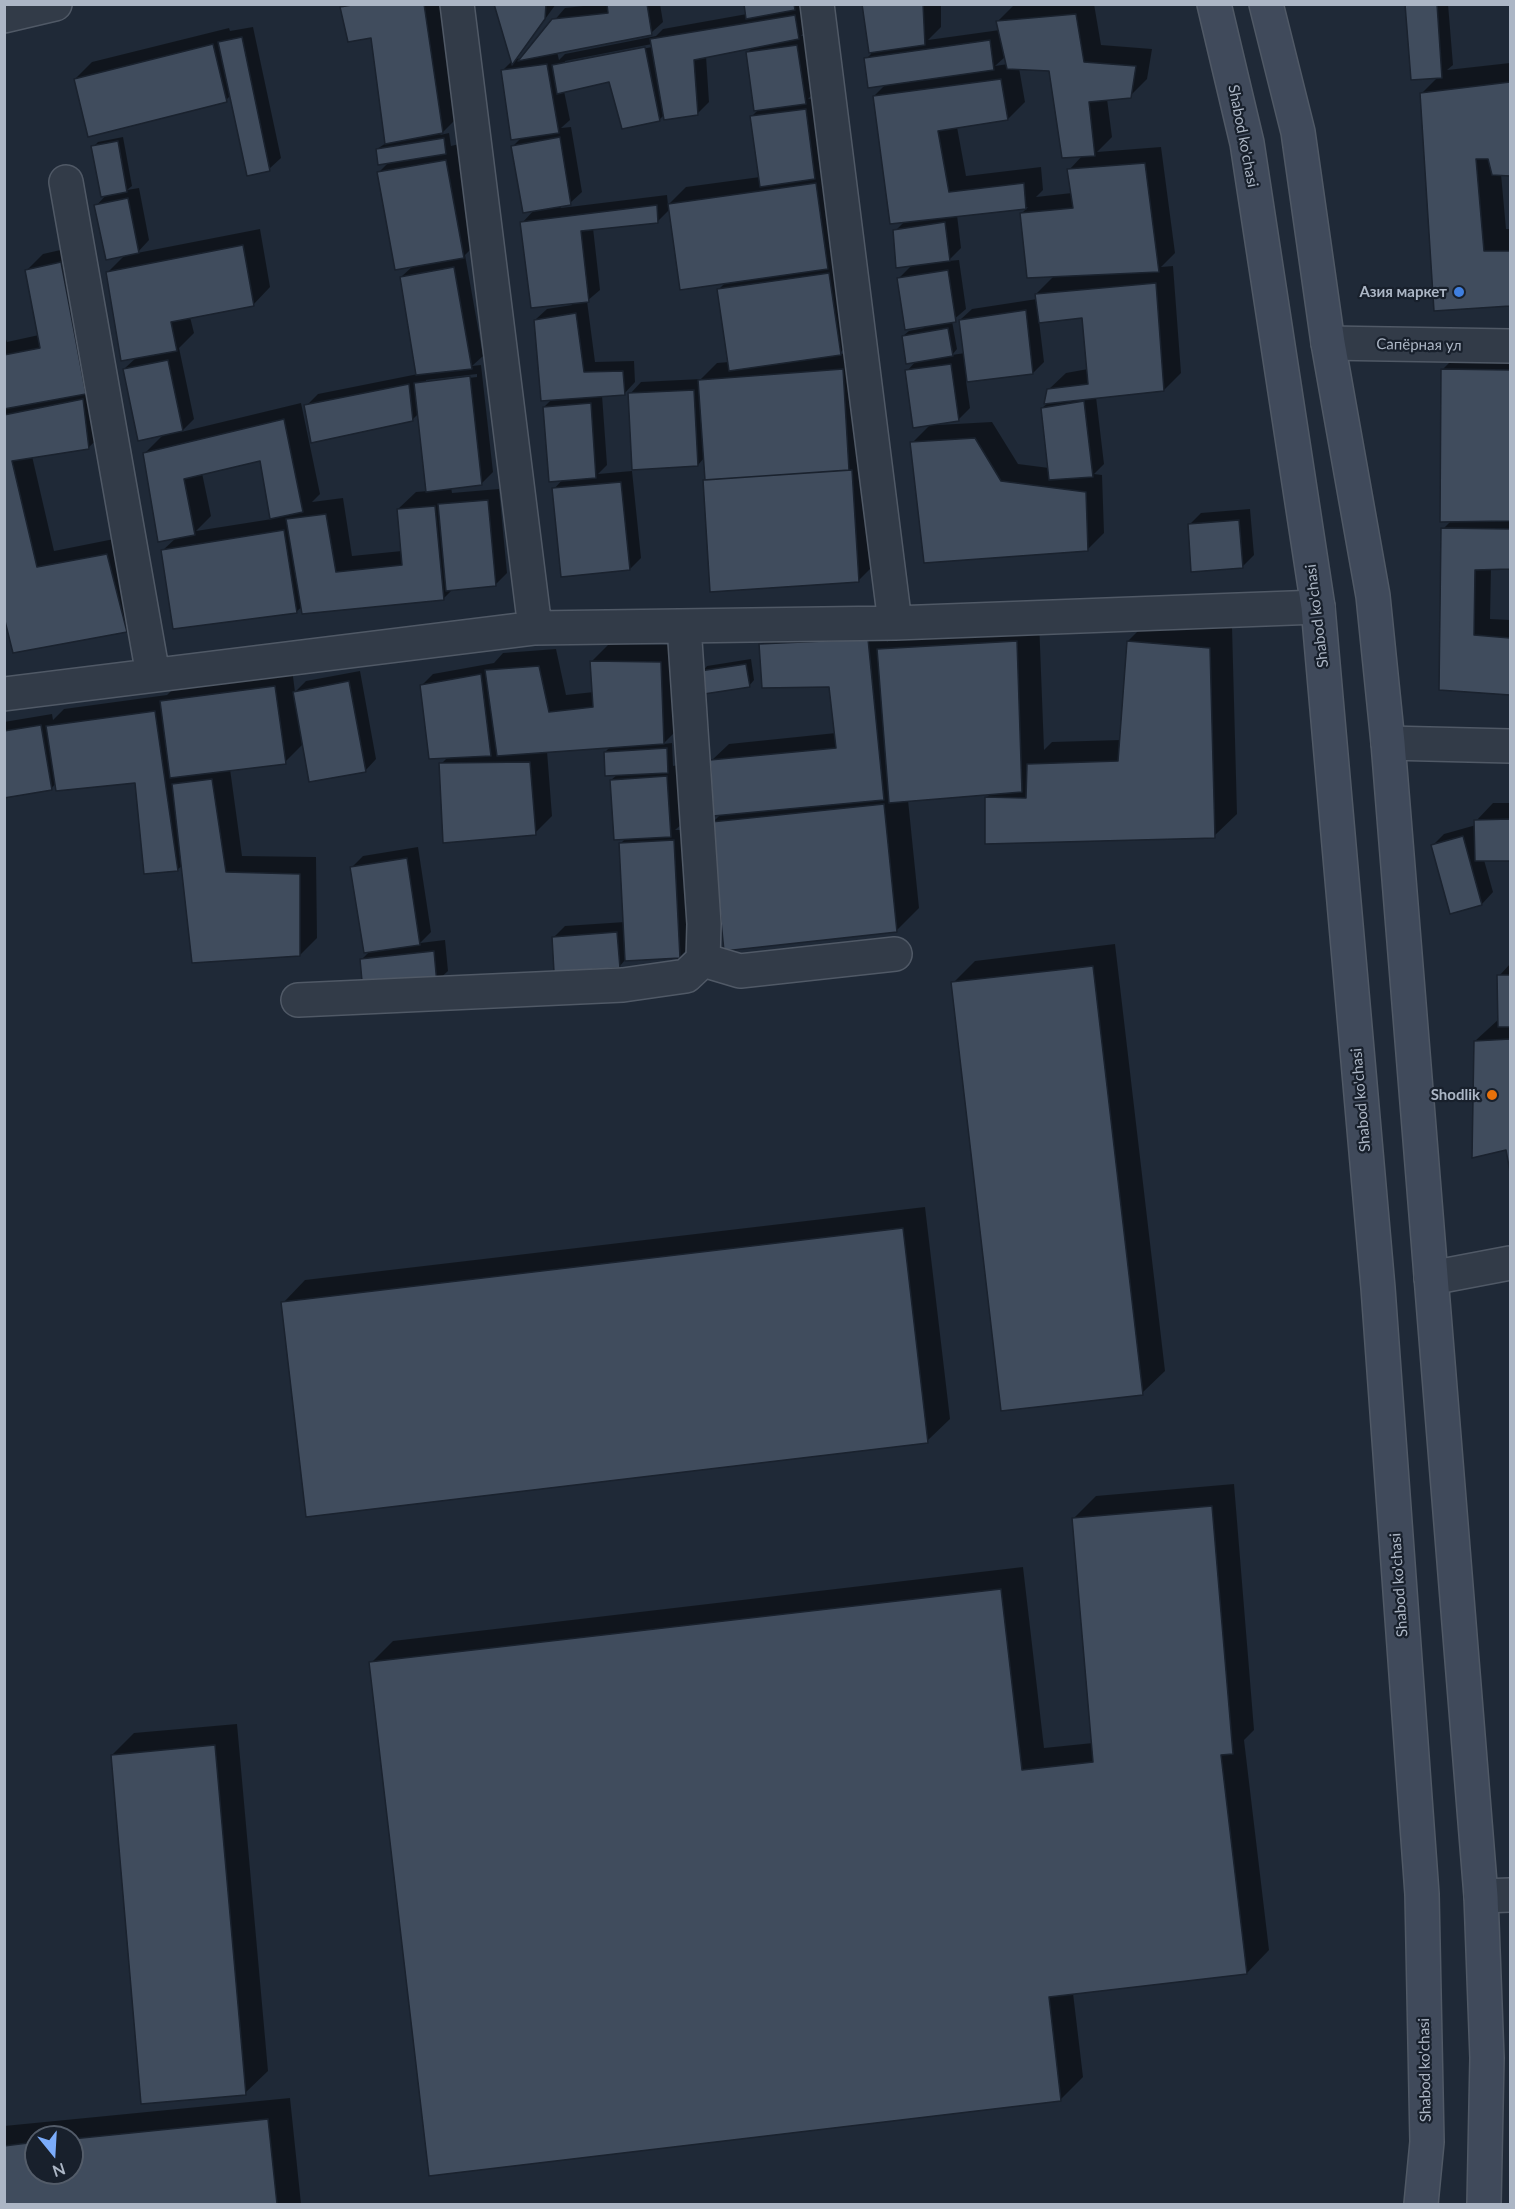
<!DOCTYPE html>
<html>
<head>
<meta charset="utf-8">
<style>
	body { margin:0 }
	#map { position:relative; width:1515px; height:2209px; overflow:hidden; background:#1f2937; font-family:Lato,sans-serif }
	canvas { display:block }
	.frame { position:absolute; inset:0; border:6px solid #acb6c5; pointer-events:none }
	.north { position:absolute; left:24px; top:2125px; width:60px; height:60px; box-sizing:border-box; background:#18202c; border:2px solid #535c69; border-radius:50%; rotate:162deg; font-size:16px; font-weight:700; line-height:24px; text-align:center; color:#acb6c5 }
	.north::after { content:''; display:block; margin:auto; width:21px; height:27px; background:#7bacfb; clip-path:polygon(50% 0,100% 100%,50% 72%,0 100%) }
</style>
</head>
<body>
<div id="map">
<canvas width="1515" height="2209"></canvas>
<div class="frame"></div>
<div class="north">N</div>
</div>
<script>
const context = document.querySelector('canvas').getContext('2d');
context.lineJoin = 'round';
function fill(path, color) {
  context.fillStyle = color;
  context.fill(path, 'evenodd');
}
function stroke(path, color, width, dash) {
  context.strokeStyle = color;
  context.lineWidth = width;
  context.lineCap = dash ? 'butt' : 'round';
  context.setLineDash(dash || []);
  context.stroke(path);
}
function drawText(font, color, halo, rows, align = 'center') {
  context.font = font + ' Lato,sans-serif';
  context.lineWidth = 4.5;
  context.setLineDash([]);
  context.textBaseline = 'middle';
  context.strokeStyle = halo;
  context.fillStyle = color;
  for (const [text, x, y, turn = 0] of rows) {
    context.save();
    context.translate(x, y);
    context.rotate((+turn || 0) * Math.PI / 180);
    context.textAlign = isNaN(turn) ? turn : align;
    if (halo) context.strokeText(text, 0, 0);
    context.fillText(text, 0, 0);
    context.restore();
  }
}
const shadow = new Path2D(`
	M345 4H444L460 115 440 135 449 133 451 146 463 143 480 240 465 255 483 356 472 366 481 365 493 472 481 484 451 487 452 493 499 489 507 573 495 585 454 588 443 599 303 606 297 611 162 551 177 537 145 453 164 434 124 369 138 356 108 272 126 254 96 206 106 195 93 147 98 142 123 137 132 186 127 190 139 188 149 240 137 253 260 229 270 287 253 305 190 317 194 333 179 348 194 419 181 432 301 403 320 494 312 502 343 498 352 556 402 551 398 509 416 492 428 491 419 413 412 420 306 406 318 394 418 374 401 277 413 266 379 172 390 161 377 149 386 143 372 36 342 8ZM477 374V377L426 383V380ZM261 459 272 519 196 531 211 516 202 473Z
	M496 4H556L516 59 522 58 565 8 601 4H660L663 22 651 33 557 52 559 60 565 54 656 36 663 29 747 14 745 4H806L810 26 801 36 808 35 816 91 808 99 817 98 857 336 839 354 859 353 875 564 858 581 704 458 698 465 630 394 641 382 701 379 717 363 729 362 719 289 726 282 670 209 657 222 593 228 600 290 587 301 595 362 634 361 635 382 624 394 602 395 607 465 598 474 632 471 641 558 630 569 554 489 563 479 544 407 553 398 535 320 547 309 572 305 522 223 535 209 513 146 522 137 502 71 512 61ZM652 44V47L565 64V61ZM753 47 747 53 759 109 752 116 760 177 686 187 668 205 667 195 561 208 560 205 570 203 582 192 571 127 561 128 570 120 564 91 610 80 659 120 665 114H697L709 102 706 56Z
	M864 4H941V27L928 40 1000 30 998 21 1015 4H1094L1101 45 1152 49 1147 79 1130 96 1107 99 1112 137 1097 152 1161 147 1175 253 1161 267 1173 266 1181 373 1164 390 1096 397 1104 464 1094 474 1102 475 1104 533 1087 550 912 443 931 424 907 371 916 361 903 336 909 331 924 328 898 279 913 264 895 231 905 221 874 96 887 83 866 59 871 54ZM1006 56 1008 64 995 66ZM1019 68 1050 69 1083 155 1069 170 1072 193 1036 197 1043 190 1041 167 966 176 957 127 1008 119 1025 102ZM1028 207 1021 214 1055 275 1036 294 1037 299 972 309 960 320 965 353 952 355 957 349 952 321 966 309 959 260 948 261 961 248 957 215ZM1083 316 1088 369 1066 373 1048 390 1049 402 1042 408 1049 468 1018 464 992 422 937 425 936 423 958 420 970 408 966 381 1033 373 1044 362 1039 321Z
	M1407 4H1448L1453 65 1447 70 1510 63V175L1501 174 1506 229H1510V305L1435 309 1422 93 1438 77Z
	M253 27 281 158 269 169 231 95 226 100 75 79 92 62 229 28 230 31Z
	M78 246 106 431 88 448 32 456 54 551 124 537 144 613 127 630 4 611V334L7 342 39 335 26 271 43 254Z
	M1459 353H1510V568H1491L1490 619 1510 620V693L1441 688 1443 529 1451 521 1442 370Z
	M1250 509 1254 555 1243 566 1189 525 1201 513Z
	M1150 619 1232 626 1237 814 1214 836 987 797 991 793 908 800 919 908 896 931 712 823 721 814 711 761 729 744 836 733 830 686 761 644 778 627 885 623 887 642 901 627 1039 620 1044 750 1052 742 1121 740 1128 641Z
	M609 644 678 645 681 726 663 744 672 743 673 766 678 765 682 824 675 830H685L691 945 680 957 626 959 619 967 554 937 565 926 625 922 620 844 626 838 611 780 618 774 605 752 611 746 547 751 552 816 535 833 441 764 448 757 422 685 433 674 494 663 503 653 556 649 566 695 594 692 592 661Z
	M751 659 754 680 749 686 702 672 707 666Z
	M292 669 295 692 306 681 360 671 376 759 365 771 304 743 285 762 230 769 242 856 316 857 317 938 300 955 183 865 177 870 136 781 56 783 51 789 4 797V722L52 714 53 720 64 709 167 695 178 684Z
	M1493 803H1510V859L1484 860 1493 892 1482 904 1451 912 1432 846 1444 834 1476 825V821Z
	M418 847 431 932 420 943 445 940 448 971 436 982 361 960 370 951 352 867 363 856Z
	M1115 944 1165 1371 1142 1393 953 983 975 961Z
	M1510 964V1164L1475 1041 1499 1019V976Z
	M925 1207 950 1419 927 1441 283 1303 305 1280Z
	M1234 1484 1254 1730 1244 1740 1269 1950 1247 1973 1073 1993 1083 2077 1060 2100 371 1663 393 1641 1023 1567 1044 1748 1093 1743 1074 1518 1096 1496Z
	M237 1724 268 2071 245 2093 112 1755 134 1733Z
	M290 2098 301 2204H4V2126ZM36 2137H72V2173H36Z`);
const building = new Path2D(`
	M358 4H424L443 133 385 144 371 38 348 42 340 7Z
	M494 4H546L545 19 512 65Z
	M607 4H647L652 35 518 61 552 19 608 13Z
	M744 4H794L795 10 746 19Z
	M862 4H923L925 45 869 53Z
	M1405 4H1437L1442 78 1411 80Z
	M1076 14 1084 62 1136 66 1131 98 1089 102 1095 156 1062 158 1049 71 1007 69 996 21Z
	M795 15 799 39 694 60 698 115 664 120 650 39Z
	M242 37 270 171 247 176 218 42Z
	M990 40 994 70 868 88 864 58Z
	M213 44 227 102 88 137 74 79Z
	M797 45 806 104 754 111 746 52Z
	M645 47 660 121 622 129 609 82 557 94 552 65Z
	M547 64 559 133 511 140 501 70Z
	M1001 79 1008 120 938 131 949 192 1024 183 1026 209 890 224 873 96Z
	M1510 82V176L1492 175 1488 159H1476L1484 251H1510V306L1434 311 1420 93Z
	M806 109 815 179 760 187 750 116Z
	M560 137 571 205 523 213 511 146Z
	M444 138 446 154 378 165 376 149Z
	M118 141 127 192 101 197 91 146Z
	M446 160 464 258 395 270 377 172Z
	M1145 163 1159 272 1027 278 1020 213 1073 208 1067 169Z
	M816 183 828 269 680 290 668 204Z
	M128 198 139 253 106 260 94 205Z
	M657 205 658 223 581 231 589 302 531 308 520 222Z
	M945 222 950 261 896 268 893 230Z
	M243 245 254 306 171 322 177 351 121 361 106 272Z
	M61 262 86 394 4 409V355L40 348 25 270Z
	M454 267 472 369 416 375 400 277Z
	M948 270 956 322 905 330 897 278Z
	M829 273 841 355 729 371 717 289Z
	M1156 283 1164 391 1044 404 1047 389 1088 384 1082 318 1039 323 1035 294Z
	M1026 310 1033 374 967 382 959 320Z
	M576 313 584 372 623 371 625 395 541 401 534 320Z
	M948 328 953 356 906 364 902 336Z
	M168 360 183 431 138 441 123 369Z
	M951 364 959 421 913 428 905 370Z
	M843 369 849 470 705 480 698 380Z
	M1441 369 1510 370V521L1440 522Z
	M470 376 482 485 426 492 414 383Z
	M409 384 413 421 311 443 304 405Z
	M694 390 698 466 632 470 628 393Z
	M83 399 89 449 12 461 37 567 107 554 127 632 13 653 4 617V415Z
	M1084 401 1093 477 1049 480 1041 408Z
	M591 403 596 478 549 482 543 407Z
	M284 419 303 512 270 519 260 461 184 479 195 535 158 542 143 453Z
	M975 438 1001 481 1086 492 1088 551 924 563 910 442Z
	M852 470 859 582 710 592 703 480Z
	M621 482 630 570 561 577 552 488Z
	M488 500 496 586 446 591 438 504Z
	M435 506 444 600 302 614 286 519 326 514 336 572 402 565 397 509Z
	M1239 520 1243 568 1191 572 1188 524Z
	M1441 528 1510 529V569L1475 570 1474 635 1510 638V695L1439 690Z
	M284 530 297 613 173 629 161 550Z
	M868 639 884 800 713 816 710 760 836 748 829 687 762 688 759 644Z
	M1017 641 1022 792 889 803 877 649Z
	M1127 641 1210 648 1215 838 985 844V797L1026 798 1027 764 1118 761Z
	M590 661 661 662 664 744 497 756 485 670 539 666 549 712 593 707Z
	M746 664 750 687 704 694 700 671Z
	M481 674 491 756 429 759 420 685Z
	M349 681 366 772 309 782 293 692Z
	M275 686 286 764 170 778 160 701Z
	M155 711 178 871 144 874 135 783 56 791 46 726Z
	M41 725 52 790 4 798V731Z
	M667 748 668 773 605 776 604 752Z
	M530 762 536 835 443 843 439 763Z
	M667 776 671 837 614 840 610 780Z
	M212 779 226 872 300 874V956L192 963 172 784Z
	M884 804 897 932 724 951 711 822Z
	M1510 819V861H1475L1474 820Z
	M1463 836 1482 905 1450 914 1431 845Z
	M674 840 680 958 625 961 619 843Z
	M407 858 420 945 364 953 350 867Z
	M617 932 620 968 554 972 552 937Z
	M434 951 437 984 363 992 360 959Z
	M1093 966 1143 1395 1001 1411 951 982Z
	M1497 975H1510V1027H1498Z
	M1510 1039V1172L1506 1150 1472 1158 1474 1041Z
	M903 1228 928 1443 306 1517 281 1302Z
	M1212 1506 1233 1754 1221 1755 1247 1974 1049 1997 1061 2101 429 2176 369 1662 1001 1589 1022 1770 1093 1762 1072 1518Z
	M215 1745 246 2095 141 2104 111 1755Z
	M268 2119 277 2204H4V2146L36 2142V2173H72V2139Z`);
const street = new Path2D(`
	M457 4 535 628
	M817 4 895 623
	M4 16 55 4
	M66 182 153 675
	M1328 343 1510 346
	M4 694 535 628 895 623 1318 607
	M1388 743 1510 746
	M703 960 740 971 895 954
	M298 1000 623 985 686 976 703 960 704 924 684 626
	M1431 1278 1510 1263
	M1481 1896 1510 1895`);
const secondary = new Path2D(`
	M1214 4 1247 143 1318 607 1378 1288 1422 1894 1427 2142 1421 2204
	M1266 4 1298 132 1328 343 1373 596 1388 743 1481 1896 1487 2058 1484 2204`);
const markers = [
	[1459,292,6,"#3f7fe0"],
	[1492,1095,6,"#e8710a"]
];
const streetNames = [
	["Shabod ko'chasi",1243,136,79],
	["Сапёрная ул",1419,345,1],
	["Shabod ko'chasi",1317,616,-97],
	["Shabod ko'chasi",1361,1100,-95],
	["Shabod ko'chasi",1399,1585,-94],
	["Shabod ko'chasi",1425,2070,-91]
];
const poiNames = [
	["Азия маркет",1447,292],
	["Shodlik",1480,1095]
];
fill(shadow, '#0007');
fill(building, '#404c5d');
stroke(building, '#1a222e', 1.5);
stroke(street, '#505966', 36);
stroke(secondary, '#505966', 36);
stroke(street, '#323b48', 33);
stroke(secondary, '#404a5b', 33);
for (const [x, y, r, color] of markers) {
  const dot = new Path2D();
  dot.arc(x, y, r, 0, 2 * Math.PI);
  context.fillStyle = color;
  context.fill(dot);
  stroke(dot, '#18202c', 2);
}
drawText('15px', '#acb6c5', '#18202c', streetNames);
drawText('bold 15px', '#acb6c5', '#18202c', poiNames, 'right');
</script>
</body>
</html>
